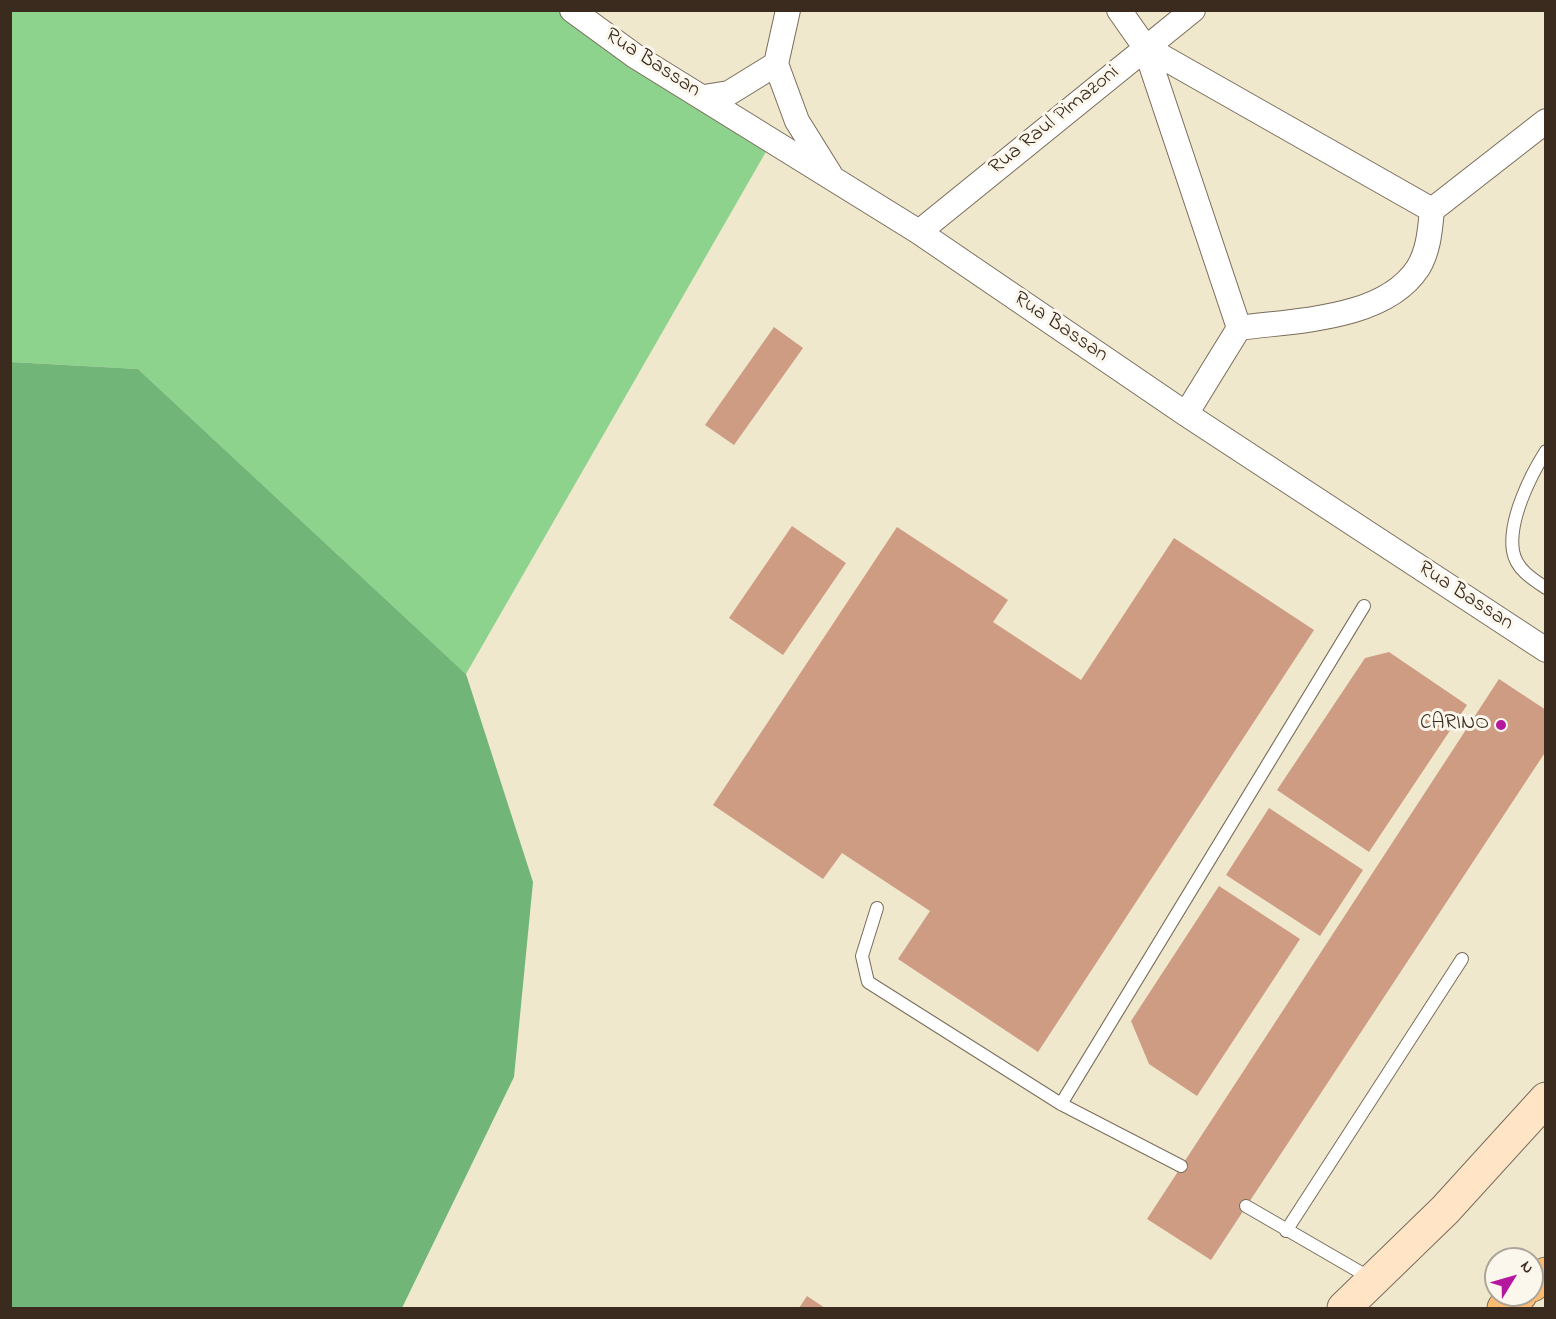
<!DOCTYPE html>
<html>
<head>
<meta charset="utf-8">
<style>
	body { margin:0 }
	#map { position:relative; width:1556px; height:1319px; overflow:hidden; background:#efe8cd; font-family:"Indie Flower",sans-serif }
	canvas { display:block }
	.frame { position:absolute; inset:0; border:12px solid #3b2a1e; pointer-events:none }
	.north { position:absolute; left:1484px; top:1247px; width:60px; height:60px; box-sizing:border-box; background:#fbf7ec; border:2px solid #aea59a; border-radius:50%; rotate:53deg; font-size:16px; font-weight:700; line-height:24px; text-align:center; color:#3b2a1e }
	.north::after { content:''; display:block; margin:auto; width:21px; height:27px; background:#b5179e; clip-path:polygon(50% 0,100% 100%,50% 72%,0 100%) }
</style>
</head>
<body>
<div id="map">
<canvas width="1556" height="1319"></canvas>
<div class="frame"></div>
<div class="north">N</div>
</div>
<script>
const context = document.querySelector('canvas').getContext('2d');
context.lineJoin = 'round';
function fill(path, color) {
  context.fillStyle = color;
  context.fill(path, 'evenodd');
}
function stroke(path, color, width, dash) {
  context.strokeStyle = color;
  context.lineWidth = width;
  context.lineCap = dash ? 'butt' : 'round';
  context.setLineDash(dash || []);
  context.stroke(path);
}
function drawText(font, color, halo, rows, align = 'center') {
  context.font = font + ' "Indie Flower",sans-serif';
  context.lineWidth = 6;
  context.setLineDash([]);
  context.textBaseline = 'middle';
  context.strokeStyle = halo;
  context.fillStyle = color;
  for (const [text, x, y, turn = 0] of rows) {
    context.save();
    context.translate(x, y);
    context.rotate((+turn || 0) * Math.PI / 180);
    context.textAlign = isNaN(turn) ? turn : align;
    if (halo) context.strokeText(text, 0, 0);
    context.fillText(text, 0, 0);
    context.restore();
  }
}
const green = new Path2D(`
	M11 11H564L771 143 466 674 138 369 11 362Z`);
const forest = new Path2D(`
	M11 362 138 369 466 674 533 882 514 1077 402 1308H11Z`);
const building = new Path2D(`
	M774 327 803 348 734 445 705 425Z
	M792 526 846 563 783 655 729 618Z
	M897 527 1008 600 993 622 1081 680 1174 538 1314 630 1038 1052 898 959 930 911 842 853 823 879 713 805Z
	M1389 652 1467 705 1369 852 1277 790 1365 658Z
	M1499 679 1546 710V751L1211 1260 1147 1219Z
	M1269 808 1363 870 1320 936 1226 875Z
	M1219 886 1300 939 1197 1096 1149 1064 1131 1021Z
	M807 1296 825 1308H799Z`);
const lane = new Path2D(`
	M1546 451C1530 476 1508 521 1513 551 1516 569 1532 579 1546 588
	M877 908 862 956 868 982 1061 1104 1181 1166
	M1061 1104 1364 606
	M1246 1206 1372 1279
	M1286 1231 1462 959`);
const street = new Path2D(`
	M572 10 635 56 919 232 1186 414 1546 650
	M788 10 776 64 797 121 830 174
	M1119 10 1145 47 1239 328
	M1145 47 1432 210
	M704 97 729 93 776 64
	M1432 210 1546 121
	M919 232 1193 10
	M1186 414 1239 328C1296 320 1384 320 1418 268 1429 250 1430 229 1432 210`);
const secondary = new Path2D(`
	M1344 1308 1445 1210 1546 1099`);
const highway = new Path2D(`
	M1532 1285 1546 1274
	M1504 1308 1520 1295`);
const markers = [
	[1501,725,6,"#b5179e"]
];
const streetNames = [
	["Rua Bassan",652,64,33],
	["Rua Raul Pimazoni",1055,121,-39],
	["Rua Bassan",1060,328,34],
	["Rua Bassan",1465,597,33]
];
const poiNames = [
	["CARINO",1489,725]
];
fill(green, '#8dd38d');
fill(forest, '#72b578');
fill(building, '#ce9c82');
stroke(lane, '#7a6c5b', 14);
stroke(street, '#7a6c5b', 26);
stroke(secondary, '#7a6c5b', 35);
stroke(highway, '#7a6c5b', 35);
stroke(lane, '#fff', 12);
stroke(street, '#fff', 24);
stroke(secondary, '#ffe4c6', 33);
stroke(highway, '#febc70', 33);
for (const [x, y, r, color] of markers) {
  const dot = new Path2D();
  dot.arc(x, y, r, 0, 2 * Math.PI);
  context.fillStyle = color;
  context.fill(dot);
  stroke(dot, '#fbf7ec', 2);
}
drawText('21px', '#3b2a1e', '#fbf7ec', streetNames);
drawText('21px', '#3b2a1e', '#fbf7ec', poiNames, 'right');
</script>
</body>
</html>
